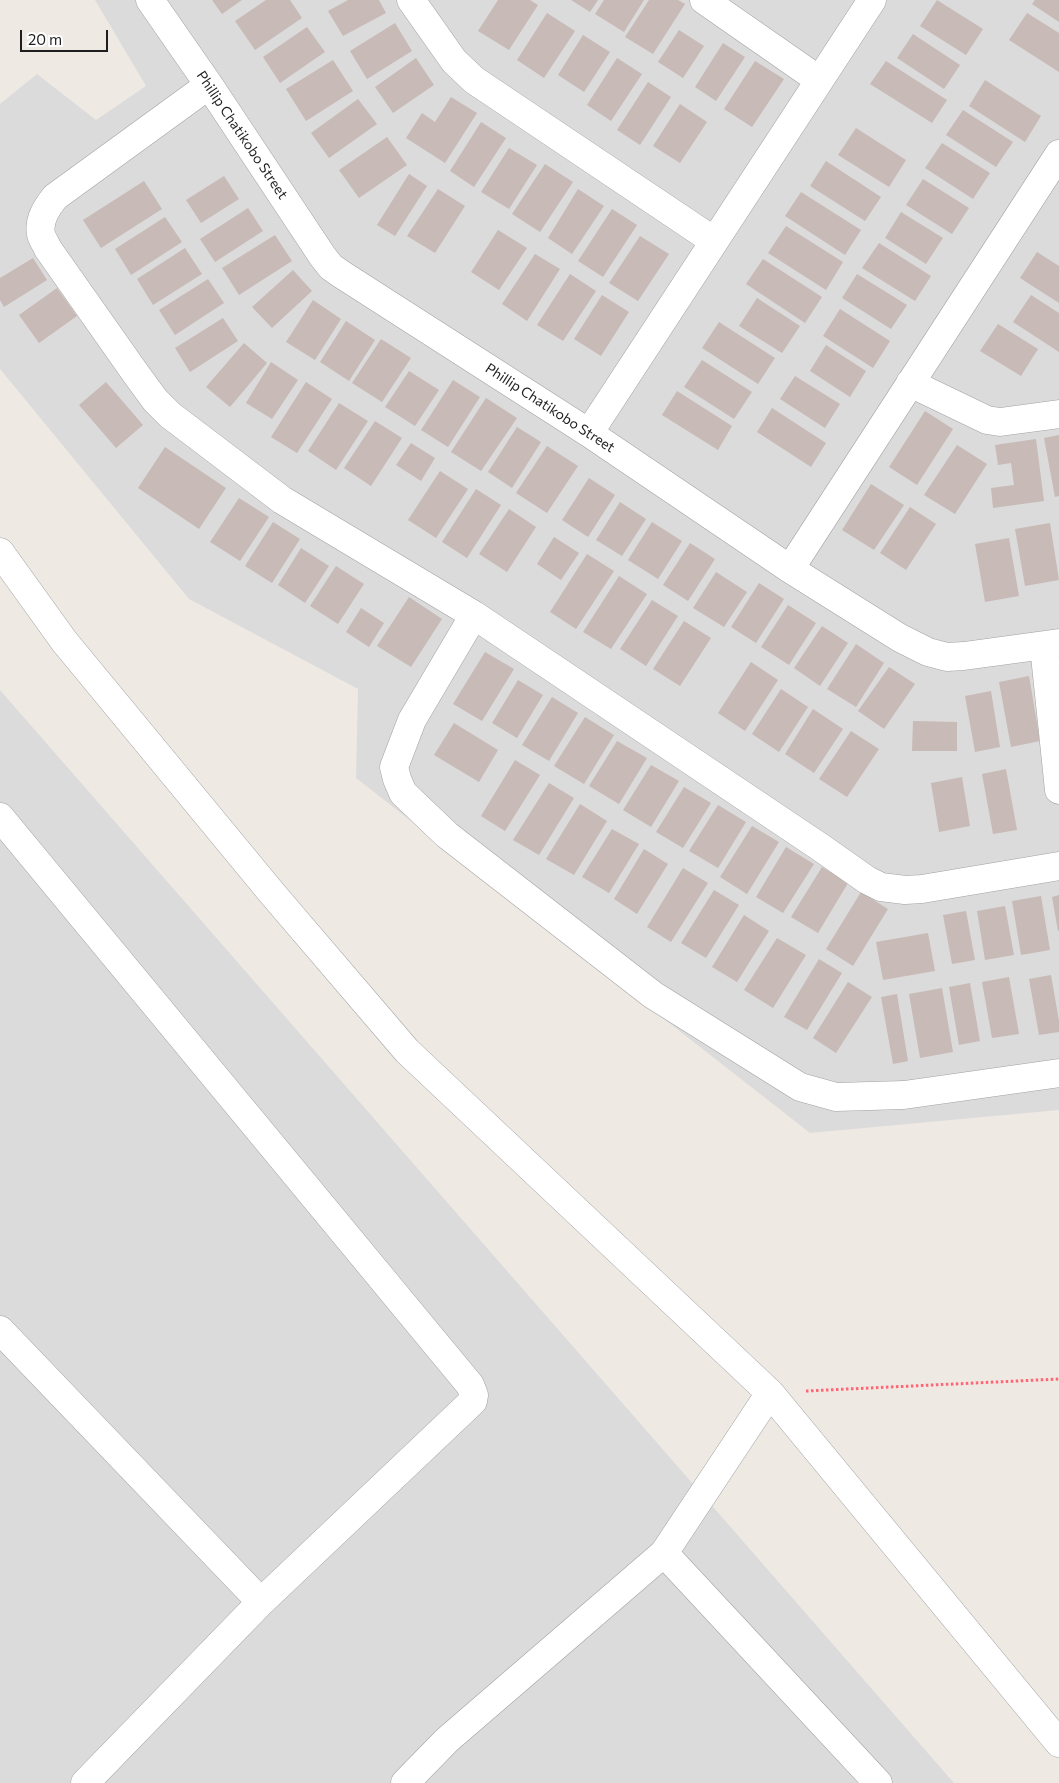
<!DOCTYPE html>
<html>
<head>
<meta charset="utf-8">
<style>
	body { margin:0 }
	#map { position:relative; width:1059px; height:1783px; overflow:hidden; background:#efe9e4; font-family:Commissioner,sans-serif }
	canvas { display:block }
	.scale { position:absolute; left:20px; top:30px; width:88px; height:22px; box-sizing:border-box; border:2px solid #1e1e1e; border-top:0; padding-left:6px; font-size:15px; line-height:18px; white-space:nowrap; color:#1e1e1e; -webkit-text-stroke:4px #fff; paint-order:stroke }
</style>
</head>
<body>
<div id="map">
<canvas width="1059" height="1783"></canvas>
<div class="scale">20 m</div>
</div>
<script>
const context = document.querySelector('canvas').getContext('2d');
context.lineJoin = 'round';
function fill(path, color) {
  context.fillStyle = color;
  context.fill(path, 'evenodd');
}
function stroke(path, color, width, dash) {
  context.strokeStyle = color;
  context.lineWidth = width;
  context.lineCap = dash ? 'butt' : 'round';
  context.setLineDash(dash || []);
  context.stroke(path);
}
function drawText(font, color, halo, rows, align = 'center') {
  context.font = font + ' Commissioner,sans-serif';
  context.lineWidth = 5;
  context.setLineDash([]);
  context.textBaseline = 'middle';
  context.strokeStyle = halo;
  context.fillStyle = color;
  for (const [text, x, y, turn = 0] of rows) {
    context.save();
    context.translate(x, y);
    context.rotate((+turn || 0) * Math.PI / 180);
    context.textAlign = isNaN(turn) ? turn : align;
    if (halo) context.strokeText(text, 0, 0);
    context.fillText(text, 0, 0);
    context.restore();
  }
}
const residential = new Path2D(`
	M95 0H1059V1110L810 1133 356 778 358 689 189 599 0 369V104L37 74 96 120 146 86Z
	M0 690 954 1783H0Z`);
const building = new Path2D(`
	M212 0H242L222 14Z
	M266 0H290L302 18 255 50 235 21Z
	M348 0H379L386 13 343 36 328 11Z
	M498 0H530L538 5 509 50 478 31Z
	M571 0H598L590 12Z
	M604 0H644L624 32 595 14Z
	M649 0H678L685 4 653 54 625 37Z
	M937 0 983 29 966 55 920 26Z
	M1035 0H1059V22L1032 4Z
	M547 13 575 31 544 78 517 60Z
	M1027 13 1059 33V72L1009 40Z
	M395 23 412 51 367 79 350 51Z
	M307 27 325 52 280 83 263 57Z
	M679 30 704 46 683 78 658 62Z
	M913 34 960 65 944 89 897 58Z
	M583 35 610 52 584 92 558 75Z
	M723 43 745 57 716 101 695 87Z
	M416 58 434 85 393 113 375 87Z
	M617 58 642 74 611 121 587 105Z
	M333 60 353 91 306 121 286 89Z
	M755 61 784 79 752 127 724 109Z
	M886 61 947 100 932 123 870 84Z
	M985 80 1041 116 1025 142 969 106Z
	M648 82 671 97 640 145 617 130Z
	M451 97 477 113 445 163 406 138 422 113 435 122Z
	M358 99 377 124 329 158 311 133Z
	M680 104 707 122 680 163 653 146Z
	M963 110 1013 142 996 167 946 135Z
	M481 122 506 138 474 187 450 171Z
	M856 128 906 160 889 187 838 155Z
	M387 137 407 165 359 198 339 170Z
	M942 143 990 173 973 199 925 168Z
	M509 148 537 165 509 209 481 192Z
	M826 161 881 197 865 221 810 186Z
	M545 164 573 182 540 232 512 214Z
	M409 174 427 186 395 236 377 225Z
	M224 176 239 199 201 223 186 200Z
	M923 179 969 208 952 234 906 205Z
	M144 181 162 209 101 248 83 220Z
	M438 189 465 206 435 253 407 236Z
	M578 189 604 206 572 254 548 238Z
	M801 192 861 230 845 255 785 216Z
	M248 208 263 231 215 262 200 239Z
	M612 209 637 225 603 277 578 261Z
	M901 212 943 238 926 264 885 238Z
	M165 217 182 242 131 275 115 249Z
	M786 226 843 262 826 290 768 253Z
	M498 230 527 248 499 290 471 272Z
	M275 235 292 261 239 295 222 268Z
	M640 236 669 254 638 301 609 283Z
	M879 243 931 276 915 301 862 268Z
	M185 248 202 274 153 305 137 279Z
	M1037 252 1059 266V303L1020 278Z
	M535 254 560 269 527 321 502 304Z
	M33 258 47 280 4 307 0 300V278Z
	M763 259 822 297 805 323 746 284Z
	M293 270 312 291 272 328 252 307Z
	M570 274 596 291 563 341 537 325Z
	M857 274 907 305 891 329 842 298Z
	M208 279 224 303 175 335 159 310Z
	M57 288 77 316 39 343 19 315Z
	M602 295 629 312 601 356 574 339Z
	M1031 295 1059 313V352L1013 322Z
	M757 298 800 326 782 353 739 326Z
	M313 300 341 319 315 360 286 342Z
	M840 309 890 341 873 368 823 336Z
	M223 318 238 341 190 372 175 348Z
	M346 321 375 340 349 381 320 362Z
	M719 322 775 358 758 384 702 348Z
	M998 324 1038 349 1021 376 980 351Z
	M381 339 411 358 382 402 352 383Z
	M244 343 267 363 230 407 206 387Z
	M826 345 866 371 850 397 810 371Z
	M702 360 752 392 734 419 684 387Z
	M271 362 298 380 272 419 246 403Z
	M409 371 439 390 415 426 385 407Z
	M795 376 840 404 825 428 780 399Z
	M453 380 480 397 448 447 421 430Z
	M106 382 143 425 116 448 79 405Z
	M306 382 332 399 297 453 271 437Z
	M677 391 732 426 718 450 662 415Z
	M486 398 517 418 481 471 451 452Z
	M339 403 368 421 336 470 308 451Z
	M772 408 826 443 811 467 757 432Z
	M925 411 953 429 917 485 889 467Z
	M375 421 402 438 371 486 344 468Z
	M517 427 541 442 512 488 488 472Z
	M1059 435V496L1055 497 1044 438Z
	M1036 439 1044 501 993 508 991 488 1014 485 1011 463 998 465 995 445Z
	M411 443 435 458 421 481 396 465Z
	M957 445 987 464 955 514 924 495Z
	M547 446 578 466 547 513 516 493Z
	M165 447 226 488 199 529 138 488Z
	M440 471 468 489 436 538 408 520Z
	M589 478 615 495 588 537 562 520Z
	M871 484 904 505 874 550 842 530Z
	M476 489 501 505 467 558 442 542Z
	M239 498 269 517 240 561 210 542Z
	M620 502 646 519 622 556 596 540Z
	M910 507 936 524 906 570 880 553Z
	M509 509 536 527 507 572 479 554Z
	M273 522 300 539 272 583 245 566Z
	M652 522 682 541 658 579 628 560Z
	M1050 523 1059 580 1025 586 1015 529Z
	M554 537 579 553 561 580 537 564Z
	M1009 538 1019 596 985 602 975 544Z
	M690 543 715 559 688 601 663 585Z
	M301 548 329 566 305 603 278 585Z
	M587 554 614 571 576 629 550 612Z
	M336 566 364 584 338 624 310 606Z
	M716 572 747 592 724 627 693 608Z
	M619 576 647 594 611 649 583 632Z
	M759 583 784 599 756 643 731 627Z
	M409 597 442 619 411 667 377 646Z
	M652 600 678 616 646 666 620 649Z
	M788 605 816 623 789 665 761 647Z
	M361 608 384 623 369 647 346 632Z
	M684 621 711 638 680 686 653 669Z
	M822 626 848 643 820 686 794 668Z
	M856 644 884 663 856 707 827 689Z
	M485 652 514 669 482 721 453 704Z
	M751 662 778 680 745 731 718 713Z
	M889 667 915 684 884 729 858 711Z
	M1029 676 1040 741 1011 747 999 682Z
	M518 680 543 695 517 738 492 723Z
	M781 689 808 707 779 752 752 734Z
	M991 691 1000 747 975 752 965 696Z
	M552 697 578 713 549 761 522 745Z
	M813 709 843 729 814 773 785 754Z
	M585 717 614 735 584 784 554 766Z
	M913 721 957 722V751H912Z
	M454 723 498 750 479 782 434 755Z
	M851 731 879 749 847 797 819 779Z
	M617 741 647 758 619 804 589 786Z
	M515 760 540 775 505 831 481 816Z
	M651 765 679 781 651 827 623 810Z
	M1006 769 1017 830 993 834 982 774Z
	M962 777 970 826 939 832 931 783Z
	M549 783 574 798 539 855 513 840Z
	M684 787 711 803 683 848 656 832Z
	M580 804 607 821 574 875 546 859Z
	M718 805 746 822 718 868 689 851Z
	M752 826 779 842 747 894 720 877Z
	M612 829 639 844 609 893 582 877Z
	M786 847 814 864 783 913 756 897Z
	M644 849 668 864 637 914 614 899Z
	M822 867 848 883 818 933 791 917Z
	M683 868 708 883 671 942 647 927Z
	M714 890 739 905 706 958 681 943Z
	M861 892 888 909 853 966 826 949Z
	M1059 895V930L1058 931 1052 897Z
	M1041 896 1050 950 1021 955 1012 901Z
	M1005 906 1014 955 985 960 977 911Z
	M966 911 975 960 952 964 943 915Z
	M744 915 769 931 737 982 712 967Z
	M928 933 935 971 883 980 876 942Z
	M777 938 806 955 773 1008 744 990Z
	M819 959 842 973 807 1030 784 1017Z
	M1051 975 1059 1021V1032L1039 1035 1029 979Z
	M1009 977 1019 1034 992 1038 982 982Z
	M848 982 872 997 836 1053 813 1038Z
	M970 983 980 1041 959 1045 949 987Z
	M942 988 953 1052 920 1058 909 994Z
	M897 994 908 1061 893 1064 881 997Z`);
const path = new Path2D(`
	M806 1391 1059 1379`);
const minor = new Path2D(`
	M150 0 209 85 323 257 331 267 341 274 589 433 790 569 900 638 928 652 947 657 964 656 1059 643
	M411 0 454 61 474 80 714 241
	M704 0 819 80
	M209 85 55 197C47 207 38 220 41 234 42 239 46 244 48 249L136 374 155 400 170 415 282 500 474 615 820 847 867 880 881 887 905 890 922 889 1059 866
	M910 383 987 420 1000 422 1059 414
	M589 433 872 0
	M0 552 64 641 271 892 407 1051 770 1393 1059 1743
	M790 569 1059 154
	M474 615 412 720 394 767 397 779 403 793 447 835 653 995 800 1087 836 1097 904 1095 1059 1073
	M1044 646 1059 790
	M0 817 470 1385 474 1395 473 1401 261 1602 0 1330
	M664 1553 878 1783
	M85 1783 261 1602
	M405 1783 447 1740 664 1553 770 1393`);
const streetNames = [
	["Phillip Chatikobo Street",242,135,56],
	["Phillip Chatikobo Street",550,408,33]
];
fill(residential, '#dcdbdb');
fill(building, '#c7bab7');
stroke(minor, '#a2a2a2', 29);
stroke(path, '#fd6775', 3, [2.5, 2.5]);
stroke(minor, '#fff', 28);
drawText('14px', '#1e1e1e', '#fff', streetNames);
</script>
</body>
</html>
